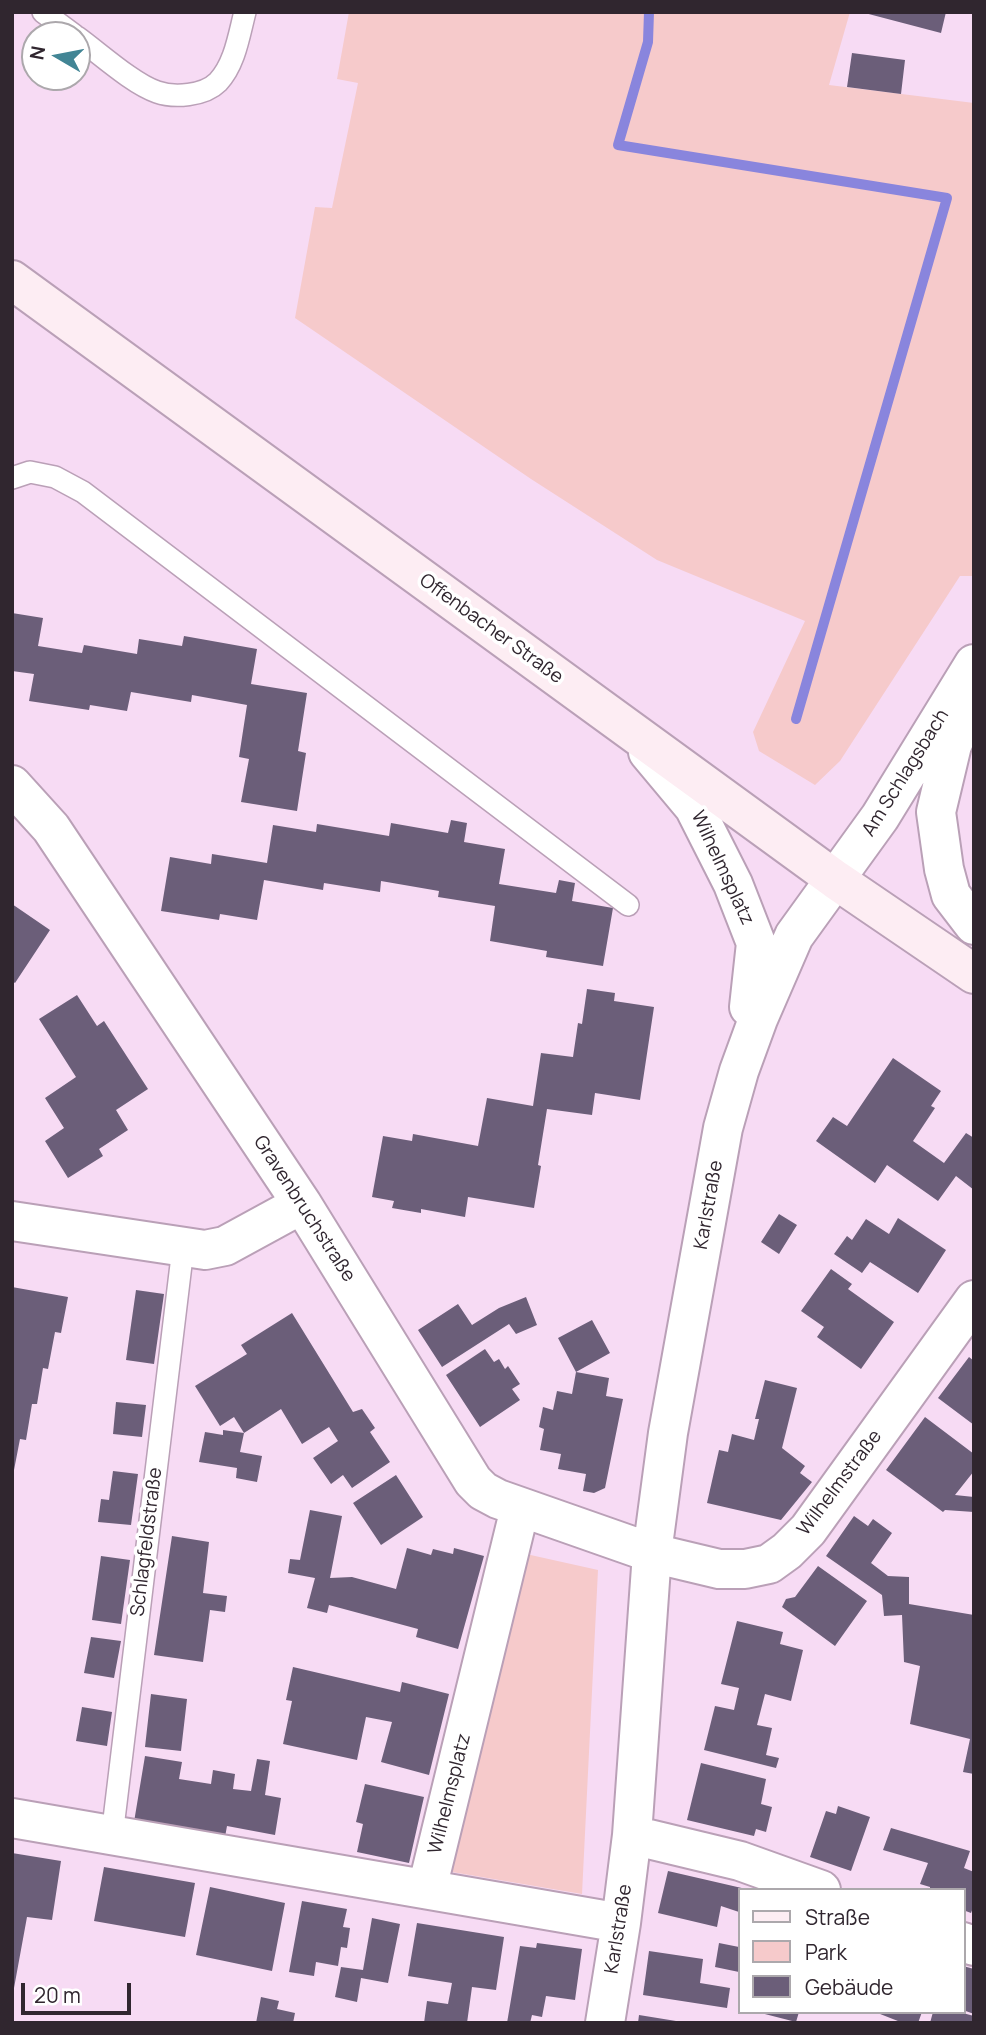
<!DOCTYPE html>
<html>
<head>
<meta charset="utf-8">
<style>
	body { margin:0 }
	#map { position:relative; width:986px; height:2035px; overflow:hidden; background:#f7dbf4; font-family:Manrope,sans-serif }
	canvas { display:block }
	.frame { position:absolute; inset:0; border:14px solid #30262f; pointer-events:none }
	.legend { position:absolute; left:738px; top:1888px; width:228px; height:126px; box-sizing:border-box; background:#fff; border:2px solid #aca8ac; margin:0; padding:9px 12px; list-style:none; font-size:21px; color:#30262f }
	.legend li { display:flex; align-items:center; gap:14px; height:35px }
	.legend b { width:35px; border:2px solid #aca8ac }
	.north { position:absolute; left:21px; top:21px; width:70px; height:70px; box-sizing:border-box; background:#fff; border:2px solid #aca8ac; border-radius:50%; rotate:280deg; font-size:19px; font-weight:700; line-height:28px; text-align:center; color:#30262f }
	.north::after { content:''; display:block; margin:auto; width:24px; height:32px; background:#428595; clip-path:polygon(50% 0,100% 100%,50% 72%,0 100%) }
	.scale { position:absolute; left:21px; top:1983px; width:110px; height:32px; box-sizing:border-box; border:4px solid #30262f; border-top:0; padding-left:9px; font-size:21px; line-height:24px; white-space:nowrap; color:#30262f; -webkit-text-stroke:5px #fff; paint-order:stroke }
</style>
</head>
<body>
<div id="map">
<canvas width="986" height="2035"></canvas>
<div class="frame"></div>
<ul class="legend">
<li><b style="height:9px;background:#fdedf3"></b>Straße</li>
<li><b style="height:19px;background:#f6cacb"></b>Park</li>
<li><b style="height:19px;background:#6b5e79"></b>Gebäude</li>
</ul>
<div class="north">N</div>
<div class="scale">20 m</div>
</div>
<script>
const context = document.querySelector('canvas').getContext('2d');
context.lineJoin = 'round';
function fill(path, color) {
  context.fillStyle = color;
  context.fill(path, 'evenodd');
}
function stroke(path, color, width, dash) {
  context.strokeStyle = color;
  context.lineWidth = width;
  context.lineCap = dash ? 'butt' : 'round';
  context.setLineDash(dash || []);
  context.stroke(path);
}
function drawText(font, color, halo, rows, align = 'center') {
  context.font = font + ' Manrope,sans-serif';
  context.lineWidth = 7;
  context.setLineDash([]);
  context.textBaseline = 'middle';
  context.strokeStyle = halo;
  context.fillStyle = color;
  for (const [text, x, y, turn = 0] of rows) {
    context.save();
    context.translate(x, y);
    context.rotate((+turn || 0) * Math.PI / 180);
    context.textAlign = isNaN(turn) ? turn : align;
    if (halo) context.strokeText(text, 0, 0);
    context.fillText(text, 0, 0);
    context.restore();
  }
}
const green = new Path2D(`
	M349 12H850L829 85 974 103V576H960L840 761 815 785 759 751 753 732 805 621 657 560 531 479 295 318 315 207 332 208 358 83 337 79Z
	M526 1554 598 1570 582 1894 452 1872Z`);
const stream = new Path2D(`
	M649 12 648 42 618 145 947 198 796 719`);
const building = new Path2D(`
	M861 12H946L941 33Z
	M852 53 905 60 901 94 847 87Z
	M12 613 43 618 38 646 82 653 84 645 137 654 139 639 182 646 184 636 257 649 251 684 307 693 298 751 306 753 297 811 241 802 249 759 239 757 247 705 192 695 191 702 131 692 127 711 90 705 89 710 29 701 34 674 12 671Z
	M451 820 467 823 464 842 505 849 499 884 556 893 559 880 575 883 572 901 613 908 603 966 546 957 547 951 490 941 495 906 438 897 439 891 381 881 380 892 324 883 323 890 264 880 257 920 220 914 219 920 161 911 170 857 211 864 212 854 267 863 273 825 316 832 317 824 389 836 391 823 448 833Z
	M12 904 50 930 15 983 12 981Z
	M587 989 615 993 614 1001 654 1007 640 1100 595 1093 592 1115 547 1109 538 1165 541 1166 534 1208 468 1197 465 1217 421 1209V1213L392 1208 394 1201 372 1197 383 1136 412 1141 413 1134 478 1146 487 1098 533 1106 541 1053 573 1057 578 1023 582 1024Z
	M77 995 97 1026 104 1021 148 1089 116 1110 128 1130 99 1149 103 1156 68 1178 45 1141 64 1128 45 1098 76 1077 39 1019Z
	M893 1058 941 1091 931 1106 935 1108 913 1141 944 1163 966 1133 974 1138V1190L956 1176 938 1201 887 1165 875 1183 816 1141 833 1117 847 1126Z
	M779 1214 797 1225 779 1254 761 1242Z
	M898 1218 946 1250 918 1293 870 1262 862 1273 834 1254 847 1236 852 1240 866 1219 889 1234Z
	M831 1269 852 1284 848 1289 894 1322 861 1369 817 1337 824 1327 801 1311Z
	M12 1287 68 1297 61 1333 55 1332 48 1369 43 1368 37 1404H32L26 1440 20 1439 14 1470Z
	M136 1290 164 1294 154 1364 126 1360Z
	M526 1297 537 1325 516 1334 509 1324 442 1367 418 1330 458 1304 472 1325 499 1308Z
	M292 1313 353 1412 362 1409 375 1428 370 1432 390 1462 352 1488 343 1475 331 1484 313 1458 338 1441 329 1427 302 1444 281 1409 244 1433 234 1417 220 1426 195 1386 247 1354 241 1345Z
	M592 1320 610 1353 576 1372 558 1338Z
	M485 1349 494 1362 499 1359 505 1369 508 1366 520 1384 512 1389 520 1400 480 1427 446 1375Z
	M969 1357 974 1361V1425L938 1398Z
	M576 1372 609 1378 606 1396 623 1399 605 1488 594 1493 583 1491 586 1474 558 1469 561 1454 540 1450 544 1429 539 1427 543 1407 553 1410 557 1391 572 1394Z
	M765 1380 797 1388 782 1448 805 1466 800 1473 812 1482 781 1520 707 1503 719 1450 728 1452 732 1434 754 1440 759 1419H755Z
	M116 1402 146 1405 142 1437 113 1434Z
	M925 1417 974 1454V1471L955 1495 974 1497V1512L945 1510 943 1512 886 1470Z
	M223 1430 244 1433 240 1452 262 1456 257 1482 236 1478 237 1468 199 1462 205 1432 223 1435Z
	M113 1471 138 1474 131 1525 98 1522 101 1499 109 1500Z
	M396 1475 423 1517 381 1545 353 1503Z
	M310 1510 342 1516 330 1578 352 1577 396 1589 407 1548 431 1555 433 1549 453 1554 454 1548 484 1556 458 1649 416 1637 418 1629 329 1605 327 1613 307 1608 315 1578 288 1573 290 1559 300 1560Z
	M854 1516 868 1526 873 1519 892 1533 871 1563 888 1576 909 1577V1604L974 1615V1774L963 1772 970 1739 910 1724 920 1666 904 1662 902 1615 884 1616 882 1595 826 1556Z
	M172 1536 209 1542 203 1593 227 1596 225 1612 210 1610 203 1662 154 1655Z
	M101 1556 130 1560 121 1624 92 1620Z
	M818 1566 867 1601 835 1646 782 1607 786 1599 795 1597Z
	M737 1621 783 1632 780 1644 803 1650 791 1701 765 1694 757 1725 772 1728 766 1755 779 1758 776 1768 704 1750 715 1706 734 1710 739 1688 721 1684Z
	M91 1637 121 1641 114 1678 84 1673Z
	M293 1667 400 1692 402 1682 449 1694 429 1775 381 1762 392 1722 366 1717 357 1760 283 1744 292 1701 286 1700Z
	M151 1694 187 1699 181 1751 145 1747Z
	M82 1707 112 1712 107 1746 76 1741Z
	M145 1756 182 1762 179 1779 211 1784 213 1770 235 1774 233 1789 251 1791 257 1759 270 1761 265 1795 281 1798 275 1835 227 1826 225 1837 134 1822Z
	M701 1763 766 1779 761 1804 772 1807 766 1832 756 1829 754 1836 687 1820Z
	M365 1784 424 1797 409 1863 357 1852 363 1824 356 1822Z
	M838 1806 870 1817 851 1871 810 1857 826 1811 836 1814Z
	M891 1828 970 1851 964 1868 974 1872V1905L971 1913 963 1910V1890H930V1887L920 1884 928 1863 883 1850Z
	M12 1853 61 1861 52 1920 27 1917 14 1988Z
	M104 1867 195 1883 185 1937 94 1921Z
	M668 1871 746 1889 739 1890V1912L721 1906 717 1927 658 1913Z
	M210 1887 285 1903 272 1971 196 1955Z
	M302 1901 347 1909 343 1927 350 1928 347 1948 341 1947 338 1966 316 1962 314 1976 289 1972Z
	M372 1918 400 1924 388 1983 361 1978 357 2002 335 1997 341 1967 363 1970Z
	M417 1923 504 1937 496 1990 472 1987 467 2023H424L427 2001 448 2004 452 1983 408 1976Z
	M537 1943 582 1949 575 2000 546 1996 542 2017 532 2015 530 2023H507L520 1946 536 1948Z
	M719 1943 739 1947V1972L715 1967Z
	M649 1951 703 1959 700 1983 730 1988 727 2008 643 1995Z
	M963 1966 974 1969V2014L963 2010Z
	M261 1997 279 2001 277 2009 295 2013 293 2023H256Z
	M757 2012H799L796 2022Z
	M875 2012H922L918 2023H903Z
	M933 2012H959L974 2016V2023H930Z
	M639 2015 676 2021V2023H638Z`);
const lane = new Path2D(`
	M43 12 74 35
	M77 37C98 52 133 84 157 92 174 98 204 96 218 82 235 64 239 35 245 12
	M12 478 30 472 55 477 83 492 628 905
	M112 1836 183 1248`);
const street = new Path2D(`
	M969 708 952 745 936 812 944 869 951 895 974 925
	M648 752 694 807 733 884 756 943 749 1007
	M12 785 51 828 302 1204 473 1481 483 1491 498 1499 652 1553 719 1569H745L769 1564 787 1551 808 1530 974 1300
	M12 1221 205 1250 225 1246 302 1204
	M12 1818 621 1923
	M632 1835 740 1861 821 1890
	M427 1889 520 1508
	M963 1942 974 1946
	M605 2023 621 1923 632 1835 652 1553 668 1433 723 1128 739 1071 758 1019 794 936 880 817 974 664`);
const secondary = new Path2D(`
	M12 280 836 880 974 974`);
const streetNames = [
	["Offenbacher Straße",491,629,36],
	["Am Schlagsbach",906,773,-58],
	["Wilhelmsplatz",722,868,65],
	["Karlstraße",709,1205,-80],
	["Gravenbruchstraße",304,1209,57],
	["Wilhelmstraße",840,1483,-53],
	["Schlagfeldstraße",147,1542,-83],
	["Wilhelmsplatz",450,1794,-76],
	["Karlstraße",619,1929,-81]
];
fill(green, '#f6cacb');
stroke(stream, '#8985dd', 10);
fill(building, '#6b5e79');
stroke(lane, '#baa0b7', 24);
stroke(street, '#baa0b7', 42);
stroke(secondary, '#baa0b7', 42);
stroke(lane, '#fff', 21);
stroke(street, '#fff', 38);
stroke(secondary, '#fdedf3', 38);
drawText('19px', '#30262f', '#fff', streetNames);
</script>
</body>
</html>
